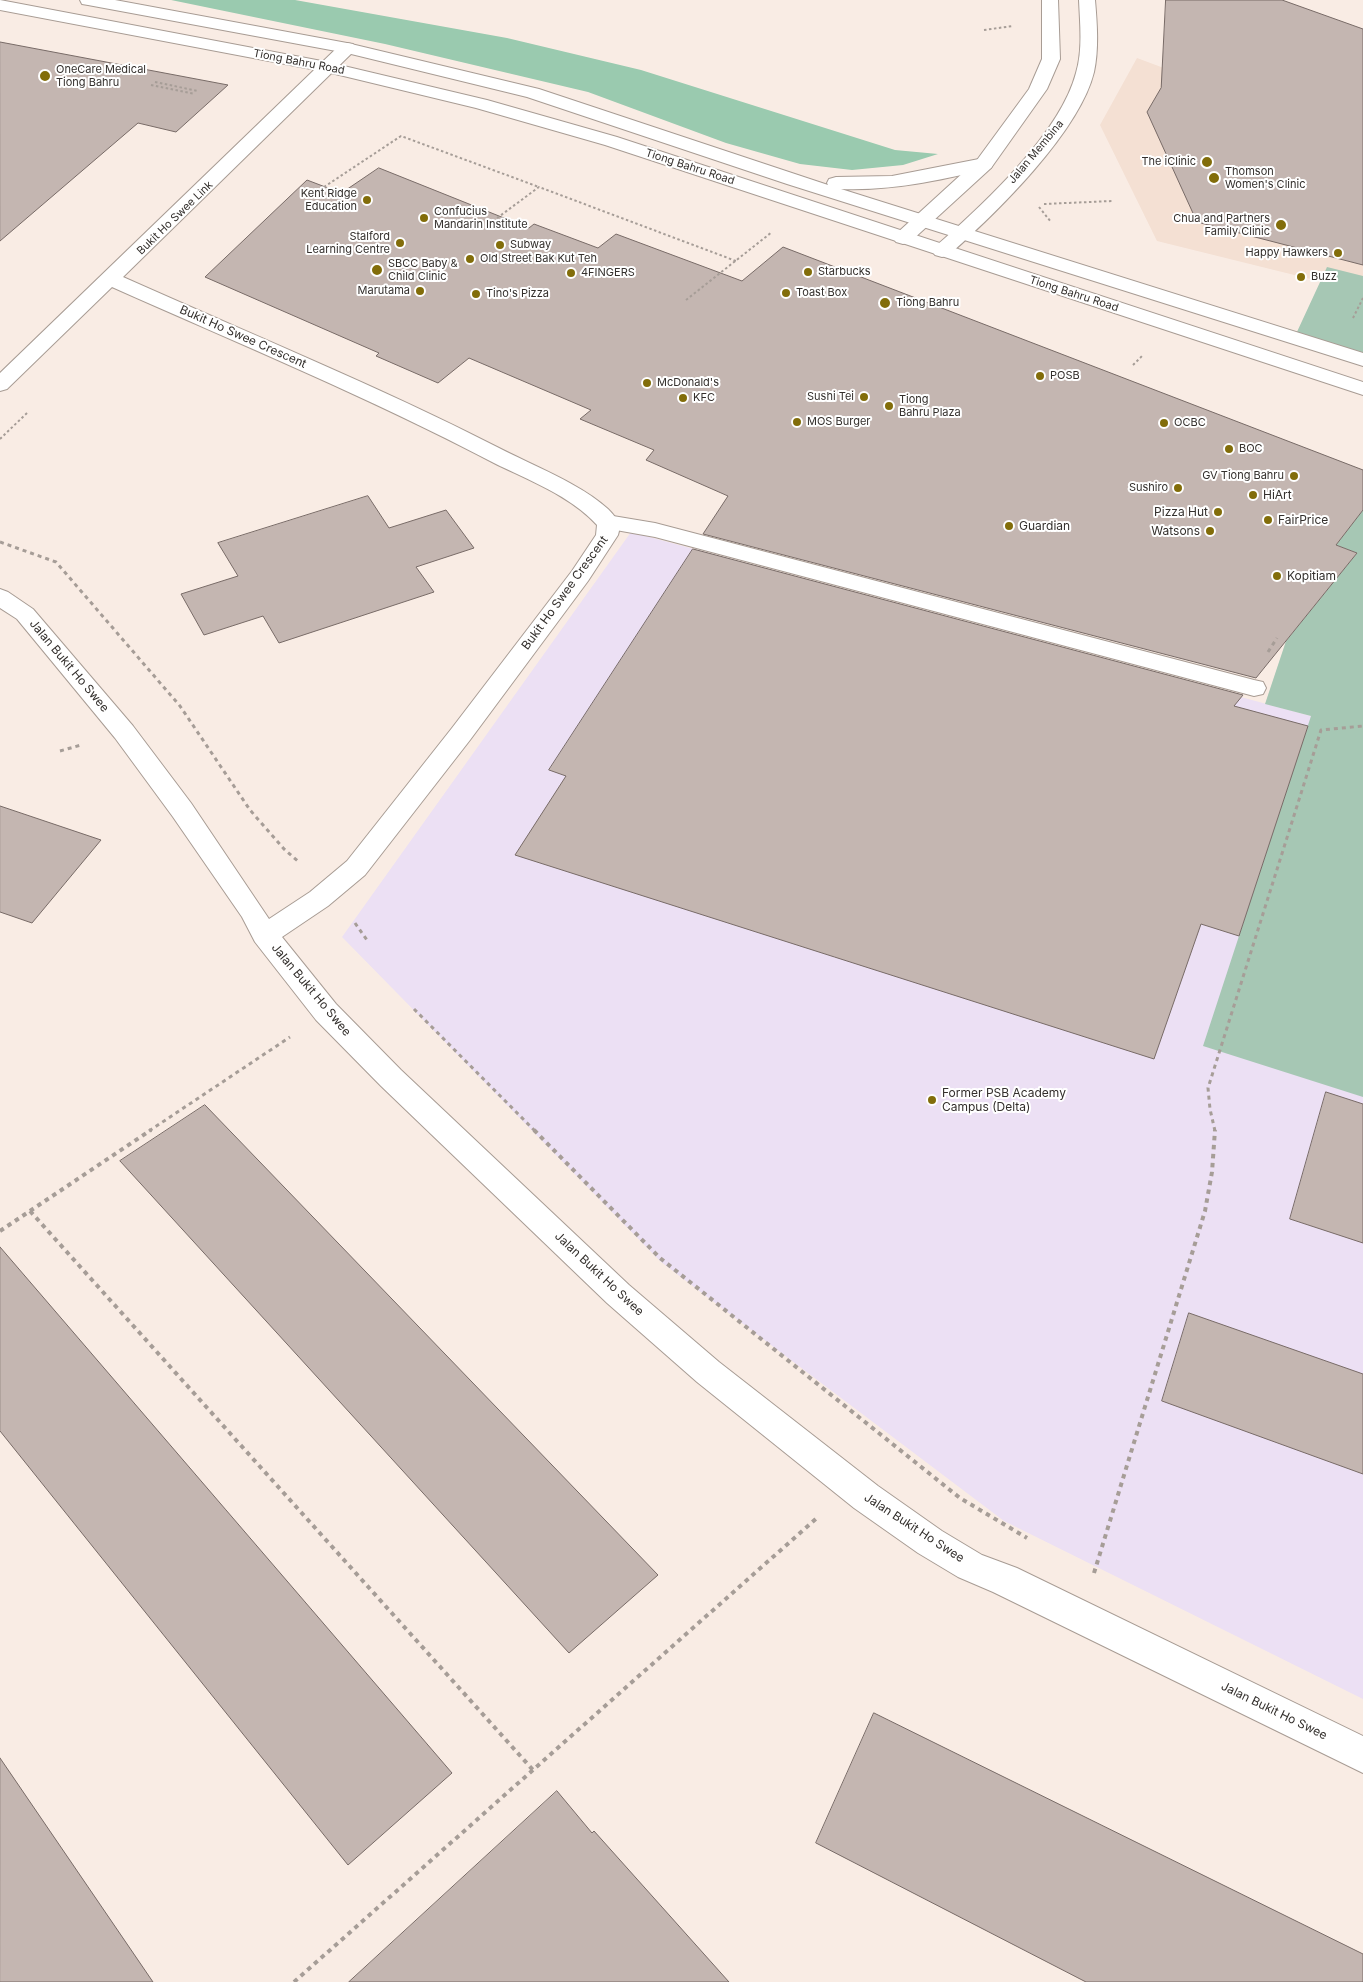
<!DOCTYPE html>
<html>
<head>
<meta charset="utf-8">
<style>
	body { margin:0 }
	canvas { display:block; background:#f9ece4 }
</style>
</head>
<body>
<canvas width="1363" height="1982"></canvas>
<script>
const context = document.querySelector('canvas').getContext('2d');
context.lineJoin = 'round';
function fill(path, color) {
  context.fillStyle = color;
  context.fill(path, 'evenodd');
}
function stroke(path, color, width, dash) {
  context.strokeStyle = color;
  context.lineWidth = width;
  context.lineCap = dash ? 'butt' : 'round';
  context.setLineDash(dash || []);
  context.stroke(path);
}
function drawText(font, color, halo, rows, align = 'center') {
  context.font = font + ' Inter,sans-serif';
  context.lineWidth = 4;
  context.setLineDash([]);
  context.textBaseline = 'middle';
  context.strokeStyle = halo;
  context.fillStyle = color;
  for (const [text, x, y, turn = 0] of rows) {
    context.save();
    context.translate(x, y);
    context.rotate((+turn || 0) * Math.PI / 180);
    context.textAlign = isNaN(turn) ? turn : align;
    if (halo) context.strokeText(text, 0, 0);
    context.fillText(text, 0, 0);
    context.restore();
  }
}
const built = new Path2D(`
	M1137 58 1244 98 1363 211V292L1157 241 1100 125Z`);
const education = new Path2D(`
	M631 532 1311 716 1363 698V1699L1004 1521 661 1262 342 937Z`);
const green = new Path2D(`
	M1327 267 1363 276V355L1296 334Z
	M1363 510V1097L1203 1046 1311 716 1265 704 1286 641 1357 553 1336 545Z`);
const forest = new Path2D(`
	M171 0H295L507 38 641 70 895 150 938 154 903 165 852 170 800 164 726 143 588 92 385 44Z`);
const building = new Path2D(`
	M1166 0H1282L1363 29V265L1197 222 1147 112 1161 88Z
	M0 42 228 85 176 132 138 123 0 241Z
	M379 168 529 228 534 224 598 248 616 234 742 281 783 247 1363 470V510L1336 545 1357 553 1256 678 703 534 728 496 646 460 654 450 580 419 591 410 469 358 438 383 376 356 379 353 205 277 307 180 341 193Z
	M368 496 389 528 446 510 474 548 416 567 434 592 279 643 263 616 204 635 181 594 238 576 218 543Z
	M693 549 1243 695 1234 706 1308 726 1239 936 1201 924 1154 1059 515 855 566 776 549 770Z
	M0 806 101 840 32 923 0 912Z
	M1326 1092 1363 1104V1243L1290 1219Z
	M205 1105 658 1575 569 1653 120 1161Z
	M0 1247 452 1773 348 1865 0 1431Z
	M1189 1313 1363 1374V1474L1162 1401Z
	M874 1713 1363 1954V1982H1086L816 1843Z
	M0 1758 153 1982H0Z
	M557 1791 592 1833 594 1831 729 1982H349Z`);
const pathFar2 = new Path2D(`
	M984 30 1013 26
	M155 82 198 91
	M151 85 195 94
	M324 187 401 136 539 187
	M1044 204 1112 201
	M1039 207 1051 222
	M489 224 539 187 736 261
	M686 300 772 232
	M1353 318 1363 298
	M1133 365 1143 355
	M0 439 28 412`);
const pathFar1 = new Path2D(`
	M0 542 56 562 180 706 250 810 284 849 300 863
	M1268 652 1277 638
	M60 751 81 745
	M355 923 367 940
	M414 1009 535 1131
	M149 1131 290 1037
	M1215 1131 1210 1109 1208 1088 1321 730 1363 726`);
const path = new Path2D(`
	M534 1130 660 1258 960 1498 1027 1538
	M30 1211 533 1770
	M0 1231 151 1130
	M1094 1573 1205 1211 1212 1172 1215 1130
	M294 1982 818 1517`);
const lane = new Path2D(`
	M607 515 655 523 1254 680 1263 682 1266 688 1263 694 1254 696 655 537 599 527 596 522 599 517Z`);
const street = new Path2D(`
	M1042 0H1058L1060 59 1047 89 991 168 910 242 903 244 896 242 893 238 896 234 977 160 1029 89 1042 59Z
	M1079 0H1095C1097 23 1099 49 1094 72 1079 133 995 214 949 255L942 257 935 255 932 251 935 247C982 206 1060 134 1076 73 1083 50 1080 24 1079 0Z
	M347 43 353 44 356 48 353 52 123 277C248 333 376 385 499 448 532 465 581 484 608 509 615 516 622 524 618 535L588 581 470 740 365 875 328 906 282 937 336 1004 401 1070 629 1285 719 1362 878 1486 942 1531 982 1555 1017 1568 1363 1736V1773L993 1592 958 1577 918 1553 854 1508 697 1382 607 1303 381 1086 316 1020 255 942 242 917 173 817 115 738 17 619 0 608V589L8 592 33 609 133 726 191 803 269 919 310 892 347 861 452 728 572 571 596 535 597 525C571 496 528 480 494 463 370 398 240 344 112 287L7 389 0 391V373L341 44Z`);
const secondary = new Path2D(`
	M0 0 327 62 487 100 617 137 1363 382V395L605 145 476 108 327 72 0 10Z
	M80 0H115L347 43 539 89 828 185 827 183 829 179 836 177 892 176 984 158 991 160 993 164 991 168C942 180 892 191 841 189L1363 353V366L787 184 527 97 347 53 88 5 82 4Z`);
const markers = [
	[45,76,6,"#826d0a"],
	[1207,162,6,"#826d0a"],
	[1214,178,6,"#826d0a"],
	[367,200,5,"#826d0a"],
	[424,218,5,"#826d0a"],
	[1281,225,6,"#826d0a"],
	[400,243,5,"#826d0a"],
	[500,245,5,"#826d0a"],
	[1338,253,5,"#826d0a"],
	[470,259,5,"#826d0a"],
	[377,270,6,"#826d0a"],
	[808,272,5,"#826d0a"],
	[571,273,5,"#826d0a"],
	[1301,277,5,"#826d0a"],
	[420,291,5,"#826d0a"],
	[786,293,5,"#826d0a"],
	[476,294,5,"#826d0a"],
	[885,303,6,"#826d0a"],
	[1040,376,5,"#826d0a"],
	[647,383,5,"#826d0a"],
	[864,397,5,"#826d0a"],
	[683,398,5,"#826d0a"],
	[889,406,5,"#826d0a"],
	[797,422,5,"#826d0a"],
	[1164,423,5,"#826d0a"],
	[1229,449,5,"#826d0a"],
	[1294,476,5,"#826d0a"],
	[1178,488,5,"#826d0a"],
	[1253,495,5,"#826d0a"],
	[1218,512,5,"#826d0a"],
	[1268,520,5,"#826d0a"],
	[1009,526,5,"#826d0a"],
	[1210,531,5,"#826d0a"],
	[1277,576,5,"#826d0a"],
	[932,1100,5,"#826d0a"]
];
const farStreetnames = [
	["Tiong Bahru Road",299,62,11],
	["Jalan Membina",1036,152,-50],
	["Tiong Bahru Road",690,167,18],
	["Bukit Ho Swee Link",175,218,-44],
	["Tiong Bahru Road",1074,294,18]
];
const farPoinames = [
	["OneCare Medical",56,70],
	["Tiong Bahru",56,83],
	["The iClinic",1196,162,"right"],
	["Thomson",1225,172],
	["Women's Clinic",1225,185],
	["Kent Ridge",357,194,"right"],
	["Education",357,207,"right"],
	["Confucius",434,212],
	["Mandarin Institute",434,225],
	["Chua and Partners",1270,219,"right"],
	["Family Clinic",1270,232,"right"],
	["Stalford",390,237,"right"],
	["Learning Centre",390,250,"right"],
	["Subway",510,245],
	["Happy Hawkers",1328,253,"right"],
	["Old Street Bak Kut Teh",480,259],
	["SBCC Baby &",388,264],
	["Child Clinic",388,277],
	["Starbucks",818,272],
	["4FINGERS",581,273],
	["Buzz",1311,277],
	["Marutama",410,291,"right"],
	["Toast Box",796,293],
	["Tino's Pizza",486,294],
	["Tiong Bahru",896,303],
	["POSB",1050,376],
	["McDonald's",657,383],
	["Sushi Tei",854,397,"right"],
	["KFC",693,398],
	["Tiong",899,400],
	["Bahru Plaza",899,413],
	["MOS Burger",807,422],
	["OCBC",1174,423],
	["BOC",1239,449],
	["GV Tiong Bahru",1284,476,"right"],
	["Sushiro",1168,488,"right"]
];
const streetNames = [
	["Bukit Ho Swee Crescent",243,337,24],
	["Bukit Ho Swee Crescent",565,593,-54],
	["Jalan Bukit Ho Swee",69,666,50],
	["Jalan Bukit Ho Swee",311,990,50],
	["Jalan Bukit Ho Swee",599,1274,43],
	["Jalan Bukit Ho Swee",914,1528,33],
	["Jalan Bukit Ho Swee",1274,1711,26]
];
const poiNames = [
	["HiArt",1263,495],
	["Pizza Hut",1208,512,"right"],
	["FairPrice",1278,520],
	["Guardian",1019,526],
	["Watsons",1200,531,"right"],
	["Kopitiam",1287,576],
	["Former PSB Academy",942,1093],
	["Campus (Delta)",942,1107]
];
fill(built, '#f4e0d3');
fill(education, '#ece0f4');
fill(green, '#a6c7b4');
fill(forest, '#9acaaf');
fill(building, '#c4b6b1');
stroke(building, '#786b67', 1);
stroke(lane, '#a89c94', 2);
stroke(street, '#a89c94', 2);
stroke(secondary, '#a89c94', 2);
stroke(pathFar2, '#a69d97', 2, [2.5, 2.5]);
stroke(pathFar1, '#a69d97', 3, [4, 4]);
stroke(path, '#a69d97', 4, [4.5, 4.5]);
fill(lane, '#fff');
fill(street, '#fff');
fill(secondary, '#fff');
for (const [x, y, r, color] of markers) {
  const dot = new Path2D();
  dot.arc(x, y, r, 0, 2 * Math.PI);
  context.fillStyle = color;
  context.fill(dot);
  stroke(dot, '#fff', 2);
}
drawText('11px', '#332f2c', '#fff', farStreetnames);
drawText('11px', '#332f2c', '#fff', farPoinames, 'left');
drawText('12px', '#332f2c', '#fff', streetNames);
drawText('12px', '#332f2c', '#fff', poiNames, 'left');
</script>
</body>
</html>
